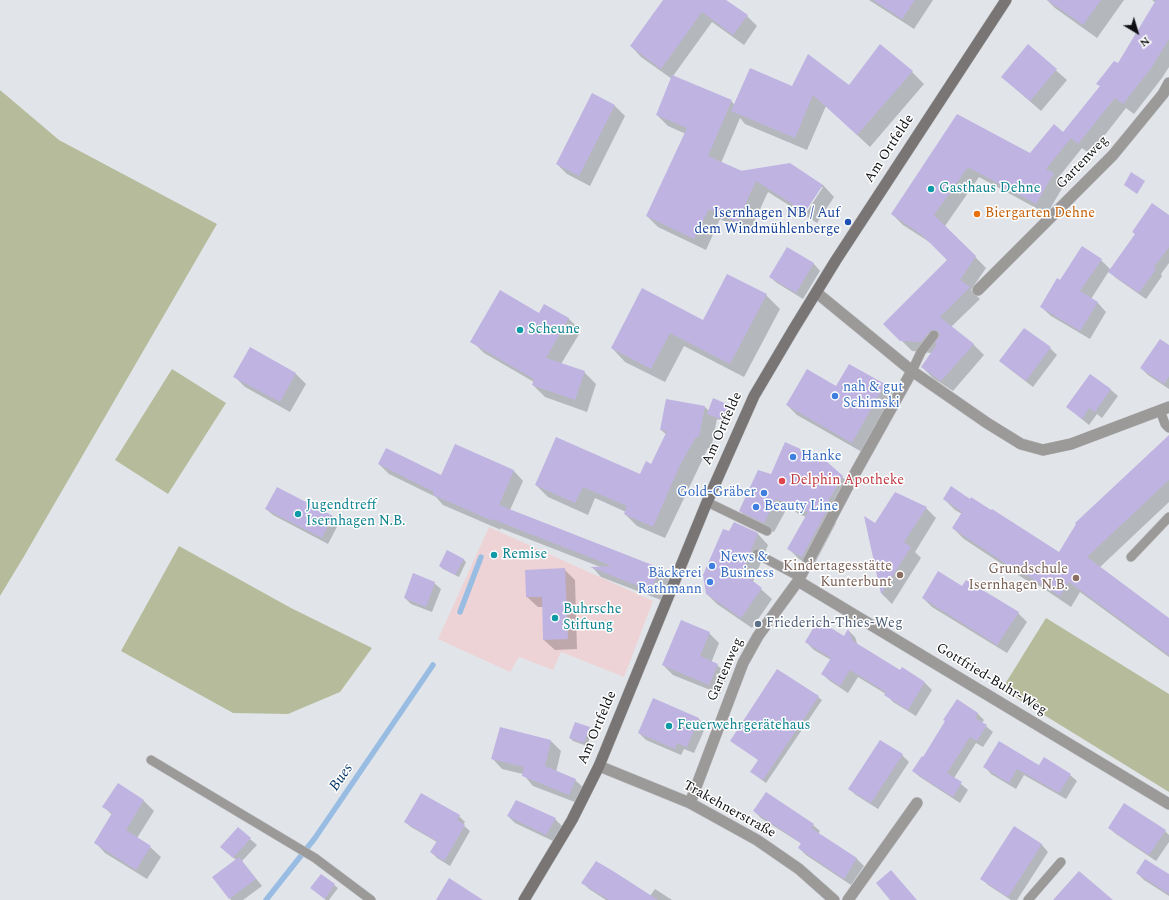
<!DOCTYPE html>
<html>
<head>
<meta charset="utf-8">
<style>
	body { margin:0 }
	#map { position:relative; width:1169px; height:900px; overflow:hidden; background:#e1e5ea; font-family:Spectral,serif }
	canvas { display:block }
	.north { position:absolute; left:1117px; top:12px; width:40px; height:40px; -webkit-text-stroke:3px #fff; paint-order:stroke; rotate:142deg; font-size:11px; font-weight:700; line-height:16px; text-align:center; color:#0f1012 }
	.north::after { content:''; display:block; margin:auto; width:14px; height:18px; background:#0f1012; clip-path:polygon(50% 0,100% 100%,50% 72%,0 100%) }
</style>
</head>
<body>
<div id="map">
<canvas width="1169" height="900"></canvas>
<div class="north">N</div>
</div>
<script>
const context = document.querySelector('canvas').getContext('2d');
context.lineJoin = 'round';
function fill(path, color) {
  context.fillStyle = color;
  context.fill(path, 'evenodd');
}
function stroke(path, color, width, dash) {
  context.strokeStyle = color;
  context.lineWidth = width;
  context.lineCap = dash ? 'butt' : 'round';
  context.setLineDash(dash || []);
  context.stroke(path);
}
function drawText(font, color, halo, rows, align = 'center') {
  context.font = font + ' Spectral,serif';
  context.lineWidth = 3;
  context.setLineDash([]);
  context.textBaseline = 'middle';
  context.strokeStyle = halo;
  context.fillStyle = color;
  for (const [text, x, y, turn = 0] of rows) {
    context.save();
    context.translate(x, y);
    context.rotate((+turn || 0) * Math.PI / 180);
    context.textAlign = isNaN(turn) ? turn : align;
    if (halo) context.strokeText(text, 0, 0);
    context.fillText(text, 0, 0);
    context.restore();
  }
}
const commercial = new Path2D(`
	M489 527 653 601 624 677 561 652 553 670 519 657 510 672 438 639Z`);
const green = new Path2D(`
	M0 90 59 140 217 224 23 558 0 596Z
	M172 369 226 403 168 494 115 460Z
	M179 546 291 608 372 648 340 692 288 714 233 713 121 651Z
	M1046 618 1169 694V792L1002 689Z`);
const shadow = new Path2D(`
	M665 0H724L747 16 757 26 744 45 712 22 673 76 731 101 735 105 793 87 849 86 912 72 924 84 870 147 826 106 807 150 745 124 740 118 721 163 745 174 823 185 834 197 817 223 805 215 823 187H821L803 214 768 192 749 233 720 219 706 250 658 227 647 216 686 134 668 126 657 115 672 79 641 57 631 46Z
	M869 0H933L914 29Z
	M1047 0H1124L1097 38 1055 8Z
	M1152 0H1169V67L1162 78 1134 114 1126 108 1090 154 1082 148 1058 178 1064 185 1047 214 979 177 945 226 986 268 971 290 980 299 951 327 973 344 984 355 953 391 933 378 922 367 932 353 912 351 885 324 949 260 934 245 903 225 892 214 958 115 1030 154 1063 133 1101 87 1098 84 1118 65 1156 3Z
	M1028 46 1067 80 1041 111 1002 77Z
	M592 94 615 106 625 116 590 186 567 174 557 164Z
	M1169 216V263L1161 274 1162 276 1146 299 1116 278 1109 271 1091 299 1097 302 1106 312 1090 339 1051 316 1041 307 1060 281 1101 260 1111 270Z
	M787 248 814 264 820 271 803 299 777 283 770 277Z
	M728 275 766 295 780 309 744 377 684 346 665 382 625 362 612 348 704 321Z
	M545 305 569 319 581 331 561 364 584 372 596 384 587 412 545 397 533 385 534 382 484 353 472 341 539 314Z
	M1025 329 1050 348 1057 355 1033 387 1007 367 1001 361Z
	M1169 346V389L1148 375 1141 368Z
	M850 365 885 385 895 396 862 452 797 415 787 405 837 387Z
	M295 373 306 384 290 412 245 387 235 377Z
	M1091 375 1111 390 1118 396 1102 418 1097 414 1089 425 1067 407Z
	M729 405 732 409 726 422 717 419 711 449 708 448 665 538 637 526 625 514 626 512 595 498 588 515 548 497 536 485 641 475 652 465 667 435 661 430 705 407 709 411Z
	M1169 438V502L1099 568 1169 620V657L1080 592 1071 607 1031 580 1029 582 964 539 953 528 962 514 955 510 944 499 1059 554Z
	M825 461 853 487 833 521 836 523 813 567 799 559 789 549 806 517 787 508 774 532 750 521 740 511 771 475Z
	M379 464 442 477 514 471 523 481 510 510 660 569 670 579 661 600 601 577 593 568H603L500 528 501 530 443 505 436 497 389 474Z
	M926 508 936 518 915 552 921 558 892 604 882 594 866 518 876 525Z
	M266 509 332 517 339 523 328 544 273 515Z
	M734 523 758 534 768 545 753 582 772 599 752 628 717 604 707 594Z
	M463 559 466 562 459 577 443 569 440 566Z
	M565 570 575 580 577 649 555 650 544 640 543 607H538L527 597Z
	M967 581 1018 613 1027 622 1007 653 932 607 923 598 963 587Z
	M434 583 441 589 432 612 411 604 405 598Z
	M848 630 855 637 858 646 900 672 924 682 932 690 916 716 893 702 886 694 858 677 848 693 830 681 822 674 831 660 814 650 806 642 844 637Z
	M709 633 719 643 711 663 717 665 728 675 720 694 673 675 663 665Z
	M818 697 822 700 766 783 755 775Z
	M654 699 699 719 706 726 694 753 684 749 681 755 646 740 639 733Z
	M977 713 984 720 982 723 993 732 983 747 976 743 954 778 968 790 960 803 920 777 913 771 923 758Z
	M589 728 592 731 587 746 573 741 570 738Z
	M551 741 561 751 556 772 575 780 586 790 580 804 533 786 523 774 502 769 492 758Z
	M902 755 909 762 878 809 856 795 849 789Z
	M1036 765 1070 775 1077 781 1066 799 1024 775 1016 789 991 774 985 767Z
	M118 785 144 801 154 811 137 838 150 847 161 857 147 879 105 853 95 842 112 815 104 807Z
	M754 811 813 825 820 831 818 834 857 859 864 866 851 885 806 855 799 848 802 844 761 818Z
	M459 816 465 822 463 825 470 831 450 866 437 858 431 852 437 842 411 827 405 822Z
	M508 816 555 819 562 826 553 841 515 823Z
	M1014 828 1042 845 1048 852 1017 900H1011L988 885 982 879Z
	M1109 828 1165 831 1169 835V842L1156 861 1116 834Z
	M250 839 257 845 242 861 262 886 243 900H231L230 898 236 860 228 853Z
	M1137 873 1169 875V896L1144 880Z
	M321 875 338 888 329 900H326L311 888Z
	M583 883 650 896 655 889 672 900H606L589 889Z`);
const stream = new Path2D(`
	M460 612 481 557
	M266 900 315 838 433 665`);
const building = new Path2D(`
	M663 0H726L748 15 733 35 702 12 661 69 630 46Z
	M873 0H915L902 19Z
	M1047 0H1101L1083 25Z
	M1156 0H1169V39L1152 67 1123 104 1115 98 1078 144 1071 138 1046 169 1054 173 1036 204 968 167 934 215 976 256 960 280 970 287 940 317 974 344 941 381 921 367 937 344 935 343 940 335 938 331 931 330 921 342 900 341 883 324 947 260 922 235 891 214 957 114 1030 153 1054 124 1063 132 1100 86 1096 84 1114 61 1118 63Z
	M880 44 913 71 857 135 813 95 795 138 731 111 750 68 792 86 808 54 849 85Z
	M1028 44 1057 69 1030 101 1001 77Z
	M672 75 732 100 708 156 742 171H740L790 163 823 185 805 212 756 181 737 222 709 209 694 239 646 216 687 128 656 115Z
	M592 93 615 105 579 176 556 164Z
	M1131 172 1145 181 1137 194 1124 185Z
	M1152 203 1169 215V247L1154 267 1156 269 1139 293 1108 272 1135 234 1132 232Z
	M1082 246 1102 259 1080 291 1098 302 1080 331 1040 307 1057 278 1060 280Z
	M787 247 814 263 796 293 769 277Z
	M727 274 767 294 730 364 670 333 651 369 611 348 642 288 703 320Z
	M500 290 539 313 544 304 569 318 546 358 585 371 575 400 532 385 534 379 470 342Z
	M1024 328 1051 347 1026 381 999 361Z
	M1160 339 1169 345V376L1164 384 1140 368Z
	M250 347 296 373 280 402 233 377Z
	M849 364 885 384 852 443 786 405 807 369 836 386Z
	M1090 374 1111 389 1095 412 1089 408 1082 419 1066 407Z
	M713 398 729 405 723 420 707 414Z
	M666 399 705 406 699 437H696L680 465 653 527 624 514 627 506 583 487 575 503 535 485 556 437 640 474 646 461 651 464 667 431 660 430Z
	M1169 435V480L1087 557 1169 618V655L1069 582 1060 596 1019 570 1018 572 952 528 962 512 943 499 951 486 970 499 971 497 991 510 992 509 1059 552 1076 524 1075 523Z
	M785 442 825 460 843 476 823 510 826 512 802 557 787 549 808 512 776 499 764 523 739 511 758 470 771 474Z
	M455 444 514 470 499 505 660 568 651 591 590 567 612 566 492 519 493 521 433 495 434 492 378 464 386 448 441 475Z
	M277 487 333 516 322 538 265 509Z
	M895 492 927 507 904 542 911 547 881 594 864 516 875 523Z
	M734 522 758 533 742 573 762 588 741 618 706 594 703 575 723 529 729 531Z
	M447 550 464 559 455 575 439 566Z
	M565 568 568 639 543 640 542 597H526L525 570Z
	M938 571 962 586 966 580 1019 612 997 645 922 598Z
	M413 573 435 582 426 607 404 598Z
	M681 620 710 632 700 656 718 664 709 685 662 665Z
	M818 620 844 636 848 629 853 641 900 670 902 667 925 682 908 710 884 695 886 692 850 670 840 686 821 674 831 658 805 642Z
	M777 669 819 696 763 780 750 772 758 760 730 741Z
	M653 698 699 718 687 747 677 743 675 749 638 733Z
	M957 699 978 713 975 718 987 725 977 741 970 737 947 773 962 782 953 797 912 771 922 756 923 757 945 721 943 720Z
	M575 722 590 727 584 743 569 738Z
	M500 727 551 740 545 766 576 779 569 795 522 776 524 767 491 759Z
	M880 740 903 754 871 803 848 789Z
	M999 741 1037 764 1039 765 1044 757 1071 774 1059 793 1017 769 1009 783 983 767Z
	M118 783 144 800 126 830 151 846 136 870 94 843 112 813 102 807Z
	M766 792 814 824 811 828 857 858 844 879 798 848 801 843 753 811Z
	M421 793 460 815 457 820 465 825 444 861 430 852 437 841 404 822Z
	M516 800 556 818 546 835 507 816Z
	M1124 803 1166 830 1149 855 1108 828Z
	M1014 826 1042 844 1008 897 980 879Z
	M238 827 251 838 233 858 220 847Z
	M239 857 256 879 229 899 212 877Z
	M1145 859 1169 874V894L1136 873Z
	M596 861 613 871 658 900H609L581 883Z
	M891 870 917 900H890L876 883Z
	M1079 871 1113 900H1053Z
	M321 874 335 884 325 899 310 888Z
	M449 878 483 900H436Z`);
const service = new Path2D(`
	M912 371 921 352 934 335
	M1160 410 1165 424 1169 428
	M707 502 767 531
	M757 554 800 577
	M1131 557 1169 517
	M151 760 315 858 371 900
	M1028 900 1061 862`);
const minor = new Path2D(`
	M978 290 1113 155 1163 94 1169 83
	M817 293 912 371 987 423 1021 444 1043 450 1071 444 1169 407
	M798 581 1169 804
	M599 766 690 803 757 840 799 869 834 900
	M690 803 743 663 758 636 798 581 853 477 912 371
	M848 900 917 803`);
const secondary = new Path2D(`
	M524 900 572 820 599 766 707 502 754 396 793 330 836 260 1006 0`);
const markers = [
	[931,189,4,"#0f9aa8"],
	[977,214,4,"#e8710a"],
	[848,222,4,"#1a4fb4"],
	[520,330,4,"#0f9aa8"],
	[835,396,4,"#3f7fe0"],
	[793,457,4,"#3f7fe0"],
	[782,481,4,"#e0444e"],
	[764,493,4,"#3f7fe0"],
	[756,507,4,"#3f7fe0"],
	[298,514,4,"#0f9aa8"],
	[494,555,4,"#0f9aa8"],
	[712,566,4,"#3f7fe0"],
	[900,575,4,"#8d6e63"],
	[1076,578,4,"#8d6e63"],
	[710,582,4,"#3f7fe0"],
	[555,618,4,"#0f9aa8"],
	[758,624,4,"#5c6f8a"],
	[669,726,4,"#0f9aa8"]
];
const streetNames = [
	["Am Ortfelde",890,149,-57],
	["Gartenweg",1083,163,-46],
	["Am Ortfelde",723,429,-66],
	["Gartenweg",726,670,-66],
	["Gottfried-Buhr-Weg",991,680,31],
	["Am Ortfelde",598,728,-67],
	["Trakehnerstraße",729,810,29]
];
const cultureNames = [
	["Gasthaus Dehne",939,189],
	["Scheune",528,330],
	["Jugendtreff",306,506],
	["Isernhagen N.B.",306,522],
	["Remise",502,555],
	["Buhrsche",563,610],
	["Stiftung",563,626],
	["Feuerwehrgerätehaus",677,726]
];
const transitNames = [
	["Isernhagen NB / Auf",840,214],
	["dem Windmühlenberge",840,230]
];
const foodNames = [
	["Biergarten Dehne",985,214]
];
const shopNames = [
	["nah & gut",843,388],
	["Schimski",843,404],
	["Hanke",801,457],
	["Gold-Gräber",756,493,"right"],
	["Beauty Line",764,507],
	["News &",720,558],
	["Business",720,574],
	["Bäckerei",702,574,"right"],
	["Rathmann",702,590,"right"]
];
const healthNames = [
	["Delphin Apotheke",790,481]
];
const educationNames = [
	["Kindertagesstätte",892,567],
	["Kunterbunt",892,583],
	["Grundschule",1068,570],
	["Isernhagen N.B.",1068,586]
];
const serviceNames = [
	["Friederich-Thies-Weg",766,624]
];
const waterNames = [
	["Bues",342,778,-56]
];
fill(commercial, '#eed3d6');
fill(green, '#b6bc9b');
fill(shadow, '#0003');
stroke(stream, '#99bce3', 5.5);
fill(building, '#bfb3e2');
stroke(service, '#bfc3c7', 10);
stroke(minor, '#bfc3c7', 12);
stroke(secondary, '#bfc3c7', 12);
stroke(service, '#9c9999', 9);
stroke(minor, '#9c9999', 11);
stroke(secondary, '#797574', 11);
for (const [x, y, r, color] of markers) {
  const dot = new Path2D();
  dot.arc(x, y, r, 0, 2 * Math.PI);
  context.fillStyle = color;
  context.fill(dot);
  stroke(dot, '#fff', 1.5);
}
drawText('14px', '#0f1012', '#fff', streetNames);
drawText('14px', '#0d838f', '#fff', cultureNames, 'left');
drawText('14px', '#164399', '#fff', transitNames, 'right');
drawText('14px', '#c56008', '#fff', foodNames, 'left');
drawText('14px', '#366cbe', '#fff', shopNames, 'left');
drawText('14px', '#be3a42', '#fff', healthNames, 'left');
drawText('14px', '#785e54', '#fff', educationNames, 'right');
drawText('14px', '#4e5e75', '#fff', serviceNames, 'left');
drawText('italic 15px', '#003261', '#fff', waterNames);
</script>
</body>
</html>
